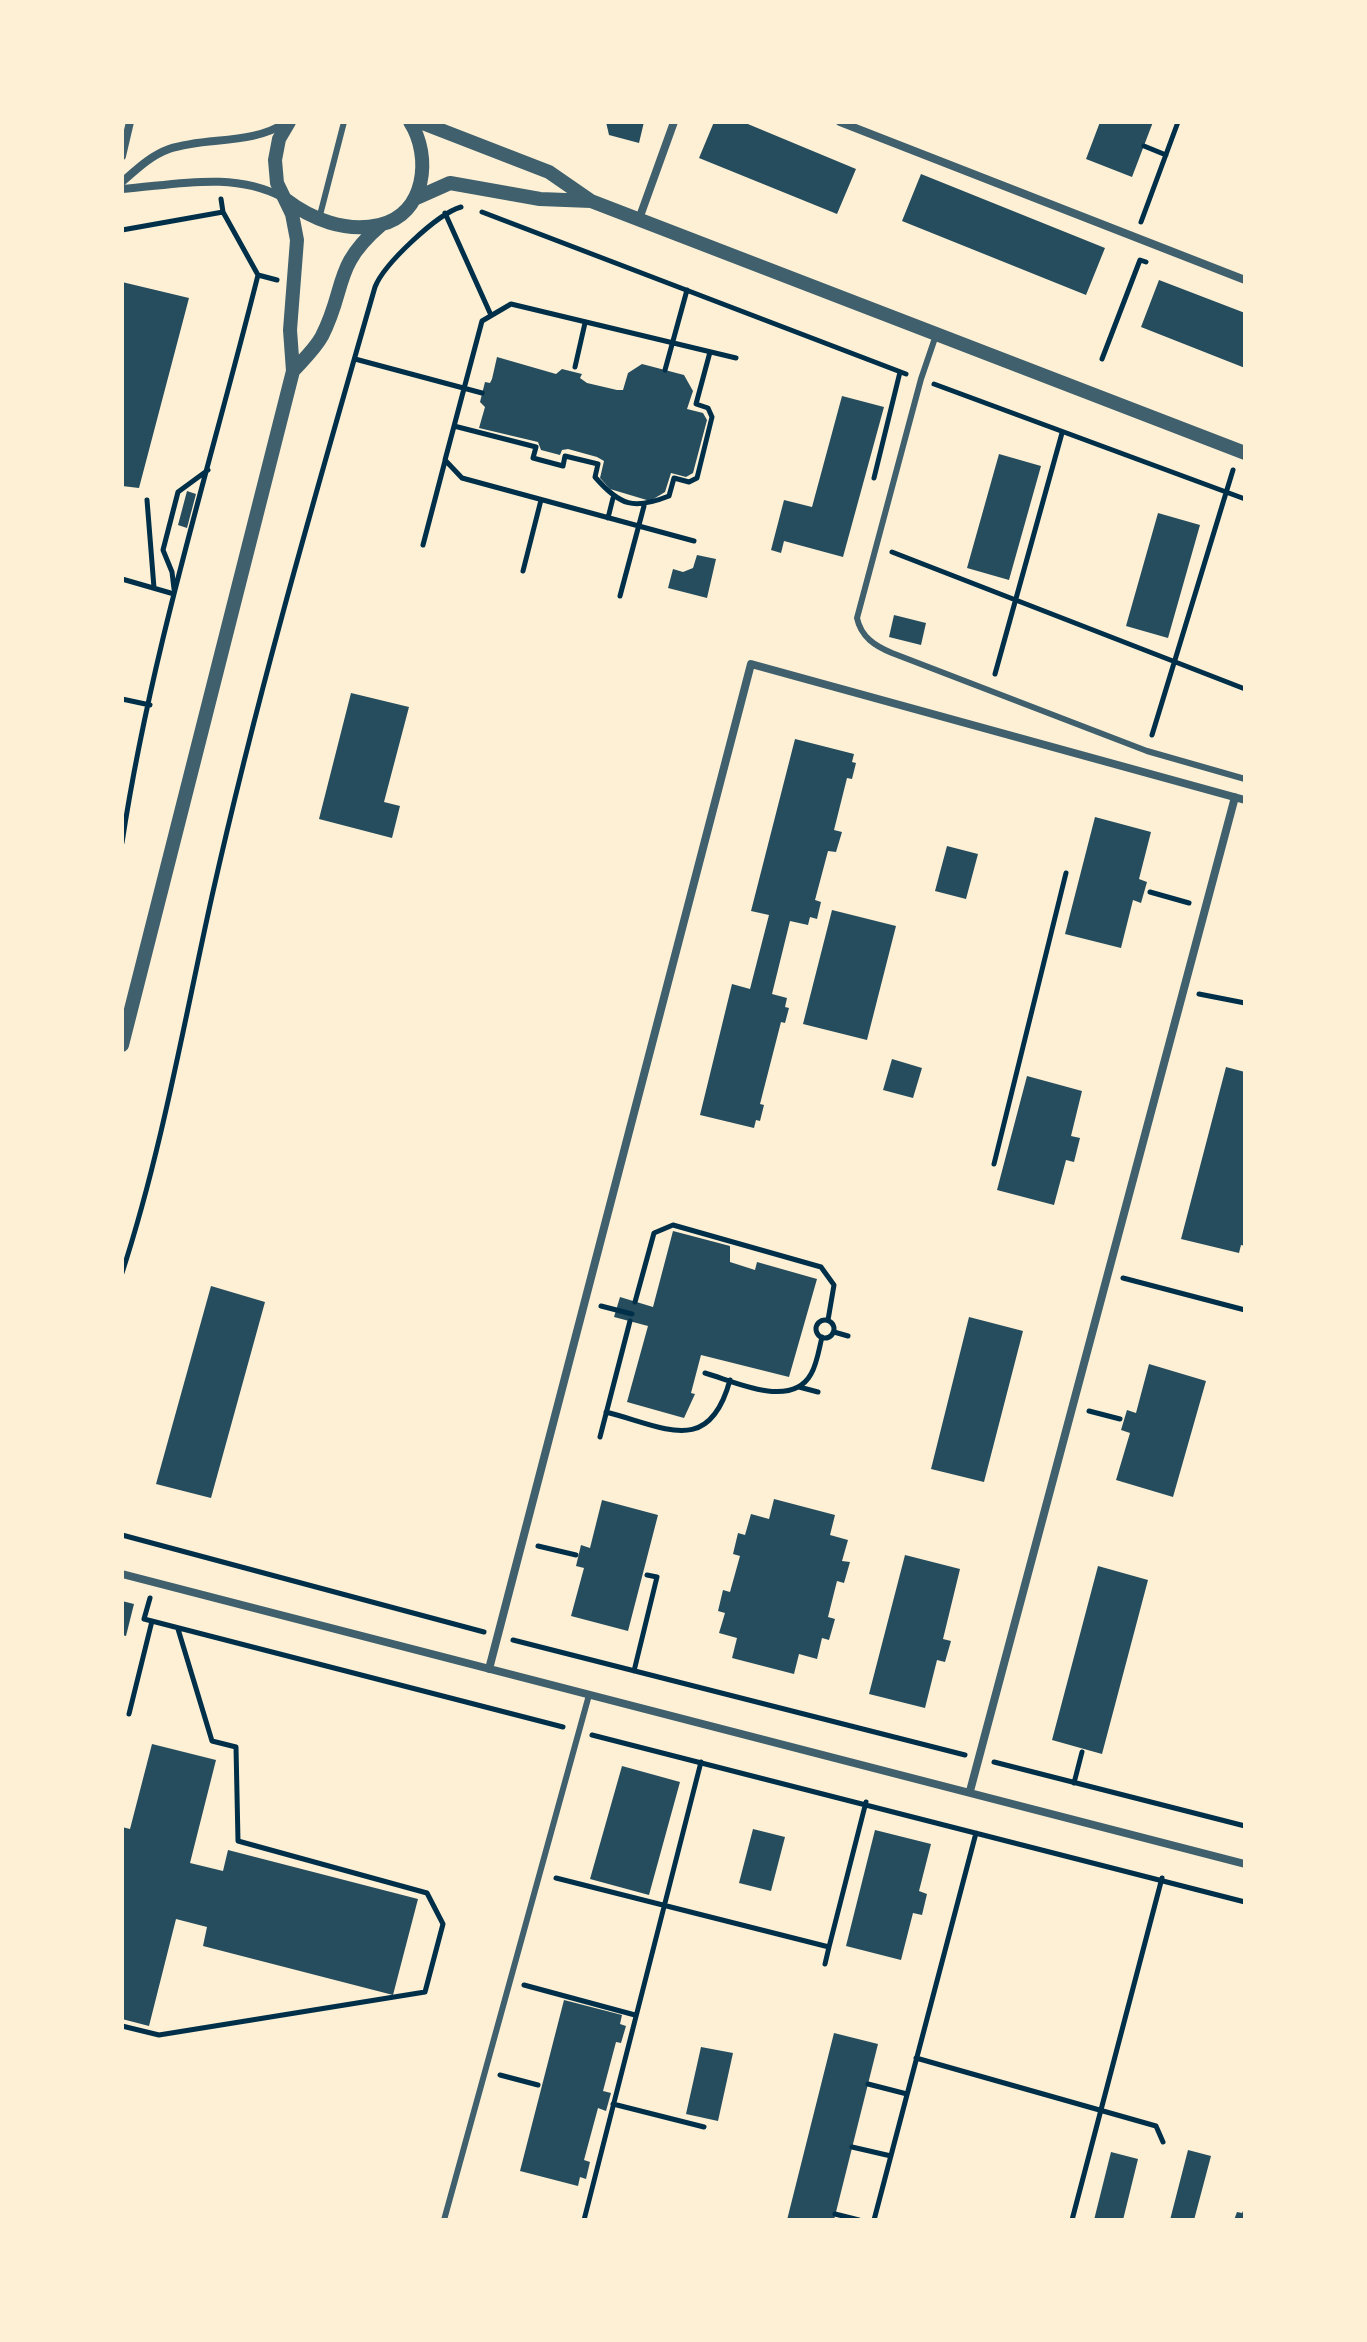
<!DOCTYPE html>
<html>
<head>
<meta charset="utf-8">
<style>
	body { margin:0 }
	#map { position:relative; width:1367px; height:2342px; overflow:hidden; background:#fdf0d5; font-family:Cabin,sans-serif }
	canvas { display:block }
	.frame { position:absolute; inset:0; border:124px solid #fdf0d5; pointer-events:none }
</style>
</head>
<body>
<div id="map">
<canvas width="1367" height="2342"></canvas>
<div class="frame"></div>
</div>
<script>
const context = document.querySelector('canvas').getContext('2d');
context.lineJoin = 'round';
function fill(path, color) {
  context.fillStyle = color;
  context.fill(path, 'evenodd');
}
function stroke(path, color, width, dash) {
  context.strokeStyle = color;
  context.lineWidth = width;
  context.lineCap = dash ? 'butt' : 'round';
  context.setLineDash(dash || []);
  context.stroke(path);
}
const building = new Path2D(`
	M606 122H644L639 143 609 135Z
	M714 122H743L856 169 837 214 699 158Z
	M1100 122H1153L1132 177 1086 159Z
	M921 174 1105 248 1086 295 902 221Z
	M1159 280 1245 313V368L1141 327Z
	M122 282 189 298 139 488 122 486Z
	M497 357 556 374 562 369 582 374 580 378 587 383 617 390H623L628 373 642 364 684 375 693 391 687 409 703 413 707 420 693 473 686 477 671 473 665 492 650 501 610 489 600 478 604 461 597 457 568 449 562 450 560 455 541 450 538 442 479 428 485 407 480 402 485 382 490 383 492 379Z
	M842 396 884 407 843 557 784 541 781 553 771 550 784 500 812 507Z
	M999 454 1041 466 1009 580 967 568Z
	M187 491 196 494 187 528 178 525Z
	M1158 513 1200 525 1168 638 1126 626Z
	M697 555 716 559 707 598 668 588 673 569 683 572 693 568Z
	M894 615 926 623 921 645 889 637Z
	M351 693 409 707 384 802 400 806 392 838 319 819Z
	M795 739 854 754 852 762 856 763 852 779 847 778 834 830 842 832 836 852 828 851 815 900 821 902 817 919 810 917 808 925 790 921 772 994 787 998 785 1007 789 1008 785 1023 781 1022 760 1104 764 1105 760 1121 756 1120 754 1128 700 1115 732 984 750 989 769 915 751 911Z
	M1095 817 1151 832 1139 879 1147 882 1141 903 1133 900 1121 948 1065 934Z
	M947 846 978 854 966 899 935 891Z
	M832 910 896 926 867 1040 803 1024Z
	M892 1059 922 1068 913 1098 883 1090Z
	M1226 1067 1245 1072V1246L1241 1245 1239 1253 1181 1239Z
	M1027 1076 1082 1091 1071 1136 1080 1138 1074 1162 1066 1160 1054 1205 997 1190Z
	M673 1231 730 1246V1262L755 1270 757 1262 817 1279 789 1377 701 1355 691 1393 695 1394 684 1418 627 1402 648 1326 614 1317 620 1297 653 1307Z
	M211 1286 265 1302 211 1498 156 1484Z
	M969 1317 1023 1331 984 1482 931 1469Z
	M1149 1364 1206 1381 1173 1497 1116 1480 1130 1433 1121 1430 1127 1410 1136 1413Z
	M774 1499 835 1515 830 1535 848 1540 842 1561 850 1562 844 1583 837 1581 828 1617 835 1619 829 1640 822 1638 817 1659 799 1654 794 1674 732 1658 737 1638 719 1633 725 1613 718 1611 723 1590 730 1592 740 1556 733 1554 738 1533 745 1535 751 1514 769 1519Z
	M602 1500 658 1515 628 1631 571 1616 584 1568 576 1566 581 1545 590 1548Z
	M905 1555 960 1569 943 1639 951 1641 945 1662 937 1660 925 1708 869 1694Z
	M1098 1566 1148 1580 1102 1754 1052 1740Z
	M122 1601 134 1604 126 1636 122 1635Z
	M152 1744 216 1760 190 1863 223 1871 228 1850 418 1899 393 1995 203 1946 207 1927 176 1919 149 2026 122 2019V1827L130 1829Z
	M622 1766 680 1782 649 1895 590 1879Z
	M753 1829 785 1837 771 1891 739 1883Z
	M875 1830 931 1844 919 1891 927 1894 922 1915 913 1913 901 1960 846 1946Z
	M564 2000 622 2015 620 2024 626 2026 621 2043 616 2042 603 2091 611 2093 606 2111 598 2108 584 2160 590 2162 586 2179 580 2177 578 2186 520 2171Z
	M834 2033 878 2044 834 2220H787Z
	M701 2047 733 2053 718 2121 686 2114Z
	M1188 2150 1211 2156 1194 2220H1170Z
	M1111 2152 1138 2159 1123 2220H1094Z
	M1245 2207V2220H1234L1237 2212 1242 2213Z`);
const path = new Path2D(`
	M1144 146 1166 155
	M482 212 906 374
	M445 213 490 313
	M1141 222 1178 122
	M122 230 223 212
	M258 275 277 280
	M355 359 482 393
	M1102 359 1140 260 1146 262
	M575 367 585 323
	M665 370 687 290
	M934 384 1245 499
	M454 426 536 447 533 458 563 466 565 456 598 464 595 477C620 506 634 510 669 496L674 478 689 482 697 478 712 417 708 408 696 404 710 352
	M874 478 900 372
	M147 500 154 588
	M608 518 613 498
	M694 541 462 478 445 460 482 321 511 304 736 358
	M423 545 445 461
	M892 552 1245 689
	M523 571 541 500
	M122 579 174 594
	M174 589 172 572 163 550 178 492 208 470
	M620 596 644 506
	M995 674 1062 433
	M122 699 150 705
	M1152 735 1233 470
	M122 843C151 651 211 463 258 275L223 212 221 199
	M1150 892 1189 903
	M1199 994 1245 1003
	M994 1164 1066 873
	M122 1273C162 1150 184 1022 212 896 258 691 317 489 375 287 384 264 437 214 461 207
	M1123 1278 1245 1310
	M635 1302 654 1233 673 1225 821 1267 834 1285 828 1320
	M601 1306 632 1314
	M816 1329a9 9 0 1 1 18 0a9 9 0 1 1-18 0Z
	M834 1332 848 1336
	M705 1373C734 1381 791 1410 811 1374 817 1364 819 1349 822 1337
	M799 1387 818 1392
	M1089 1411 1120 1419
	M606 1412C665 1427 709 1457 730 1380
	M600 1437 630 1321
	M122 1535 484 1632
	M538 1546 576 1555
	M150 1598 144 1619 563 1727
	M513 1640 965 1755
	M634 1671 657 1577 647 1575
	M129 1714 152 1621
	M592 1735 1245 1902
	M994 1762 1245 1826
	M1074 1783 1082 1752
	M556 1878 829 1947 866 1802
	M825 1964 829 1947
	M524 1985 635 2015
	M122 2026 159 2035 425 1992 443 1924 427 1893 238 1841 236 1747 212 1741 178 1629
	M916 2058 1156 2126 1163 2142
	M500 2075 538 2085
	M868 2084 907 2094
	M613 2104 704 2127
	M852 2147 891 2156
	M835 2214 859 2220
	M584 2220 701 1762
	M874 2220 976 1833
	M1072 2220 1162 1878`);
const service = new Path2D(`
	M319 219 344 122
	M936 335 921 379 857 618C861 637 875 646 892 653L1147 751 1245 779
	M444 2220 589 1695`);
const minor = new Path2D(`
	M840 122 1245 280
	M122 156 130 122
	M122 182C137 169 150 156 169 149 208 136 250 146 287 122
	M122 189C176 185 232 171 282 197
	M639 219 674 122
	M122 1574 1245 1864
	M489 1669 751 664 1245 800
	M970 1791 1235 797`);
const tertiary = new Path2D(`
	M420 122 549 172 591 201 1245 453
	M285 199C311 219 346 233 379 225 426 215 432 156 410 122
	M414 199 450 183 540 199 591 201
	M293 371C303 360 315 349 322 336 347 287 332 267 381 225
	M122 1045 293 371 290 330 297 240 292 214 277 183 275 160 279 139 289 122`);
fill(building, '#264d5e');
stroke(path, '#003049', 5);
stroke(service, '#3f606c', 6);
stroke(minor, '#3f606c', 8);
stroke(tertiary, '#3f606c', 14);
</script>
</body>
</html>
